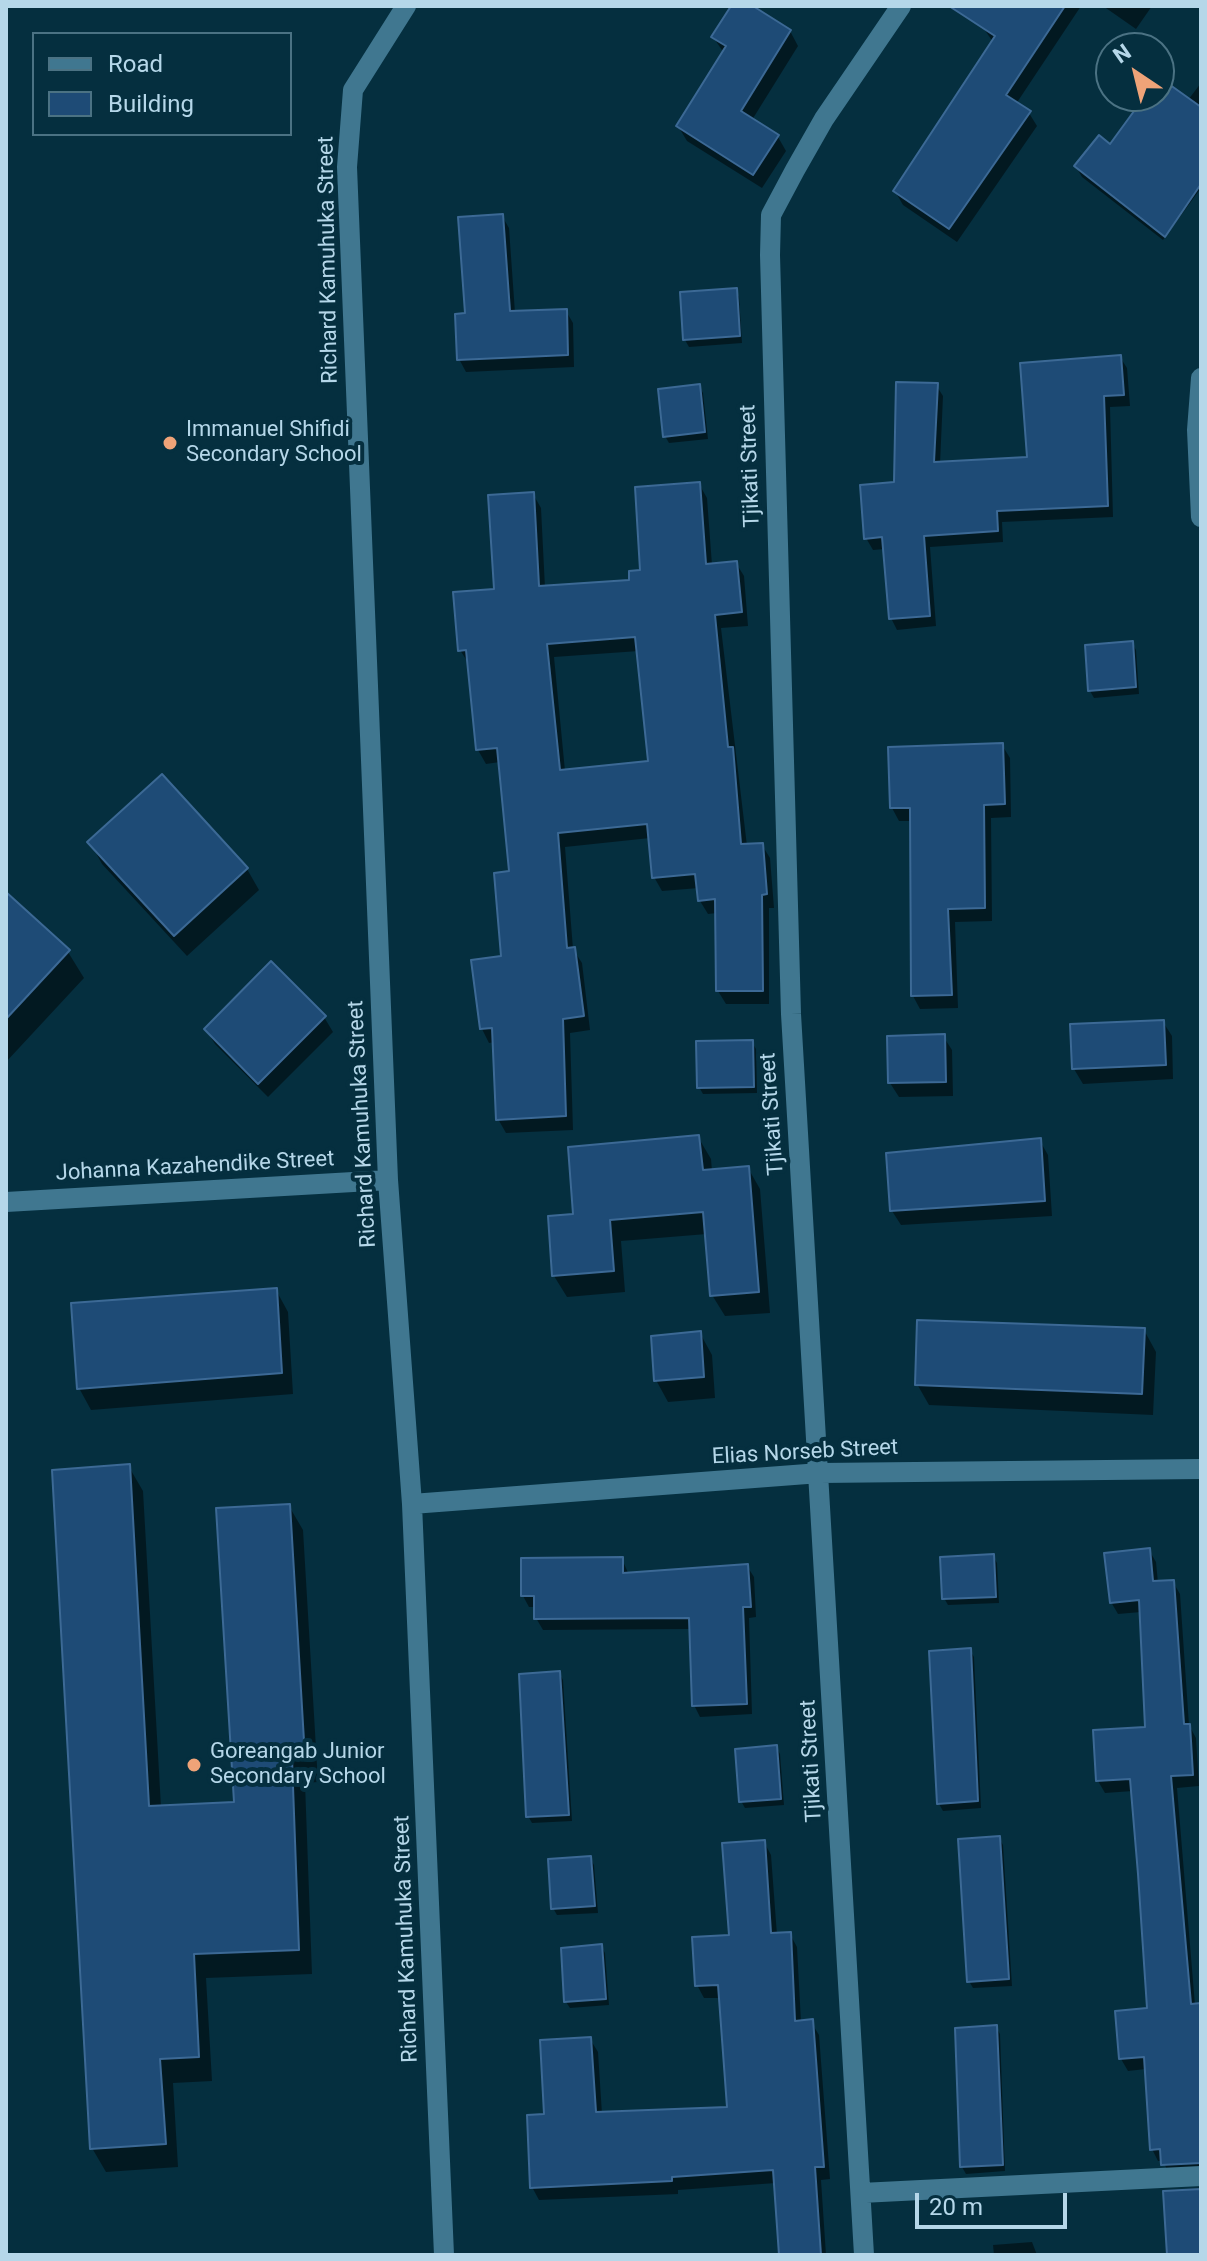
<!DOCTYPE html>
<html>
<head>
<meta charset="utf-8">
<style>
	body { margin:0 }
	#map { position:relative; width:1207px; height:2261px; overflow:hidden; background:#052f3f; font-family:Roboto,sans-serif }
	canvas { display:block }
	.frame { position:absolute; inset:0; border:8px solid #b5d7e9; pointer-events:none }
	.legend { position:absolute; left:32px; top:32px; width:260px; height:104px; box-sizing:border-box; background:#052f3f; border:2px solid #4b7283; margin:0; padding:10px 14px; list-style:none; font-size:24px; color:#b5d7e9 }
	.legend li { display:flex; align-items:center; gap:16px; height:40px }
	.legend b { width:40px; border:2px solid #4b7283 }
	.north { position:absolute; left:1095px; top:32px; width:80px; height:80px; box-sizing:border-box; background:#052f3f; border:2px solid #4b7283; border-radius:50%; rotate:325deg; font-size:22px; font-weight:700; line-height:32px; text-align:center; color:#b5d7e9 }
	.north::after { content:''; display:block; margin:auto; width:28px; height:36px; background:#efa378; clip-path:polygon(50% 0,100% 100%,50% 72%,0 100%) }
	.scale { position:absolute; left:915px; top:2193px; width:152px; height:36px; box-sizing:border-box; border:4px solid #b5d7e9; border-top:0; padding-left:10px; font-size:24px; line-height:28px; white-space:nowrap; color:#b5d7e9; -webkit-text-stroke:6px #052f3f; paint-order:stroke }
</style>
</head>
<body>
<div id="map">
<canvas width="1207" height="2261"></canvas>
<div class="frame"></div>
<ul class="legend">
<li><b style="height:10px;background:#407790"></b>Road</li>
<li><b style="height:22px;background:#1e4b76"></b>Building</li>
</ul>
<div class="north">N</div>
<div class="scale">20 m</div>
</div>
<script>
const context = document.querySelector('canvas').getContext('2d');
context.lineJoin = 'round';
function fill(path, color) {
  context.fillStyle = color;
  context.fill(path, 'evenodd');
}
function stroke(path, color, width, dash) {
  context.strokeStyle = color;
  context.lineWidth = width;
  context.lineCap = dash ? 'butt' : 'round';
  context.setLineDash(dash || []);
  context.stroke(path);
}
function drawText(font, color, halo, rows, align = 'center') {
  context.font = font + ' Roboto,sans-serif';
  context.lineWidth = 8;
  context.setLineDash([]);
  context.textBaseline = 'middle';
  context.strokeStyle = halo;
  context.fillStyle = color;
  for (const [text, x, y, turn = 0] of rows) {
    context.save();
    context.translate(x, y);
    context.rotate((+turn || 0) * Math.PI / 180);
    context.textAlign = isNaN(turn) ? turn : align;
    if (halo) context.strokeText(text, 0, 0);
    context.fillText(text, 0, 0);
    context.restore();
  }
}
const shadow = new Path2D(`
	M733 6H749L790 31 798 46 752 120 778 137 786 151 762 188 687 141 678 126 724 53 713 37Z
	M996 6H1081L1016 104 1029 113 1037 126 957 242 903 205 895 191 993 42 982 26Z
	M1103 6H1152L1136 29Z
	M1159 81 1188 100 1201 83V188L1163 240 1082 177 1076 167 1111 147 1148 96H1159Z
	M502 216 509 228 515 313 566 311 573 323 574 367 466 372 459 359 467 315Z
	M735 290 739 297 742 343 689 347 685 340Z
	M1120 357 1127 368 1130 406 1110 407 1113 517 1002 522 1003 542 930 547 936 626 897 630 891 618 885 549 873 550 866 538 896 484 936 385 943 396 940 464 1029 459Z
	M699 386 703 393 708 439 669 443 665 436Z
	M699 484 707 498 712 565 736 563 744 576 748 626 721 628 747 846 762 845 770 858 774 908H769V1004H726L718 991 717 913 708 914 700 901 699 888 662 891 654 877 650 838 565 847 573 949 582 963 590 1030 570 1033 573 1130 506 1133 498 1119 495 1042 489 1043 482 1029 504 958 512 873 500 762 486 764 478 750 469 664 460 650 497 591 533 494 541 508 545 588 631 581 642 572ZM639 651 650 763 565 771 554 657Z
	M1132 643 1136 650 1139 694 1094 698 1090 691Z
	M1002 745 1010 758 1011 817 991 818 992 921 955 922 958 1008 920 1009 913 996 912 821H899L892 808Z
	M90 842 247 869 259 890 187 956 102 864Z
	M6 894 68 952 84 978 6 1062Z
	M324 1017 333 1032 268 1097 215 1044 206 1030Z
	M1163 1022 1172 1036 1173 1079 1083 1084 1074 1069Z
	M943 1036 952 1050 953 1096 899 1097 890 1083Z
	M752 1042 756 1049 757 1093 703 1094 699 1087Z
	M698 1137 711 1159 712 1171 748 1168 760 1189 770 1313 725 1316 712 1295 707 1234 621 1241 625 1292 567 1297 554 1276 575 1216Z
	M1040 1141 1048 1155 1052 1216 901 1225 892 1211Z
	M276 1290 288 1312 293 1394 91 1410 79 1388Z
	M1144 1330 1156 1352 1153 1415 929 1405 917 1384Z
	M700 1333 712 1355 715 1398 668 1402 656 1380Z
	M129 1467 143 1491 161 1807 236 1804 289 1506 303 1530 318 1782 305 1783 312 1974 206 1978 212 2081 173 2083 178 2167 106 2172 92 2148Z
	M1149 1550 1156 1562 1158 1583 1173 1582 1180 1594 1189 1725 1196 1738 1199 1786 1177 1788 1195 2005H1201V2175L1170 2176 1163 2161H1158L1152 2149 1146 2069 1128 2071 1121 2059 1149 2010 1133 1791 1105 1793 1098 1781 1147 1729 1141 1612 1118 1614 1111 1602Z
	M993 1556 997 1563 999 1603 948 1605 944 1598Z
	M622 1559 629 1575 747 1566 754 1577 756 1617 749 1618 752 1714 700 1717 694 1705 691 1629 543 1630 536 1618V1607H529L523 1596Z
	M970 1650 974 1657 981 1808 943 1811 939 1804Z
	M559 1673 563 1680 572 1821 532 1823 528 1816Z
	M776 1747 780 1754 784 1805 745 1808 741 1801Z
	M999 1838 1003 1845 1012 1986 973 1988 969 1981Z
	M764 1842 771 1855 777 1935 790 1934 797 1947 801 2022H811L819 2035 830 2179 821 2180 826 2255H781L776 2183 678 2190V2194L539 2200 532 2187 547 2116 590 2039 598 2052 602 2114 729 2109 721 1998H704L697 1985 731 1937Z
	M590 1858 594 1865 598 1913 557 1915 553 1908Z
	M601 1946 605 1953 609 2005 570 2008 566 2002Z
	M996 2027 1000 2034 1005 2171 966 2174 962 2167Z
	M1032 2242 1037 2255H994L993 2245Z`);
const building = new Path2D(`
	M731 6H753L791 30 741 111 779 135 753 175 676 126 726 46 711 37Z
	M949 6H1065L1006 95 1031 111 949 229 893 191 995 36Z
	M1159 77 1201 107V184L1165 237 1074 166 1099 135 1110 144 1145 96H1159Z
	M503 214 510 311 567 309 568 355 457 360 455 314 465 313 458 217Z
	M737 288 740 336 683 340 680 292Z
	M1121 355 1124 395 1104 396 1108 506 997 511 998 531 924 536 930 616 889 619 882 537 864 539 860 485 894 482 896 382 938 383 934 462 1027 457 1020 363Z
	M700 384 705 432 663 437 658 389Z
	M700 482 706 564 737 561 742 612 715 615 728 747H733L741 844 763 843 767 894 762 895 763 991H716L715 899 698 901 695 874 652 878 647 824 558 833 567 948 575 947 584 1016 563 1019 566 1116 496 1120 492 1028 480 1029 471 960 501 956 494 873 509 871 497 748 476 750 466 650 458 651 453 592 494 589 488 495 534 492 539 586 629 580V571L640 570 635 487ZM635 637 648 761 560 770 547 644Z
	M1133 641 1136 687 1088 691 1085 645Z
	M1003 743 1005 804 984 805 985 908 948 909 952 995 911 996 910 808H890L888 747Z
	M162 774 248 868 174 936 87 842Z
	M6 892 70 950 6 1019Z
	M271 961 326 1016 258 1084 204 1029Z
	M1164 1020 1166 1065 1072 1069 1070 1024Z
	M945 1034 946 1082 888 1083 887 1036Z
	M753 1040 754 1087 697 1088 696 1041Z
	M699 1135 703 1170 749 1166 759 1292 710 1296 703 1212 610 1220 614 1271 552 1276 548 1216 573 1214 568 1147Z
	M1041 1138 1045 1201 890 1211 886 1153Z
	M277 1288 282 1373 77 1389 71 1303Z
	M917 1320 1145 1328 1142 1394 915 1385Z
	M701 1331 704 1377 654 1381 651 1336Z
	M130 1464 149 1806 234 1802 216 1508 290 1504 305 1758 292 1759 299 1950 194 1954 199 2057 160 2059 166 2144 90 2149 52 1470Z
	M1150 1548 1153 1581 1174 1580 1184 1724H1190L1193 1775 1171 1776 1191 2004 1201 2003V2163L1161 2165 1160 2149 1150 2150 1144 2057 1119 2059 1115 2011 1147 2008 1138 1874 1130 1779 1096 1781 1093 1730 1145 1727 1139 1600 1110 1603 1104 1553Z
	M994 1554 996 1597 942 1599 940 1557Z
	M623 1557V1573L748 1564 751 1607H743L747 1704 692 1706 689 1618 534 1619V1596H521V1558Z
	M971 1648 978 1801 937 1804 929 1651Z
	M560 1671 569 1815 526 1817 519 1674Z
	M777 1745 781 1799 739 1802 735 1749Z
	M1000 1836 1009 1979 967 1982 958 1839Z
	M765 1840 771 1933 791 1932 795 2021 813 2019 824 2167H815L821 2255H779L773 2170 672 2177V2181L530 2188 527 2115 544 2114 540 2040 591 2037 596 2112 727 2107 718 1985 695 1986 692 1937 729 1935 722 1843Z
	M591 1856 595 1906 551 1909 548 1859Z
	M602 1944 606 1999 564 2002 561 1948Z
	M997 2025 1003 2165 960 2167 955 2028Z
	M1201 2189V2255H1167L1163 2191Z`);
const minor = new Path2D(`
	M406 6 353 90 347 167 388 1180 412 1504 444 2255
	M1201 378 1197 430 1201 517
	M6 1202 388 1180
	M412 1504 820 1473 1201 1469
	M861 2193 1201 2176
	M864 2255 791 1014 770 255 771 215 795 170 824 119 901 6`);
const markers = [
	[170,443,8,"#efa378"],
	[194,1765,8,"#efa378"]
];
const streetNames = [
	["Richard Kamuhuka Street",329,260,-91],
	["Tjikati Street",751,466,-92],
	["Tjikati Street",773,1114,-94],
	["Richard Kamuhuka Street",363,1124,-93],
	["Johanna Kazahendike Street",195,1167,-3],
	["Elias Norseb Street",805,1453,-3],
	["Tjikati Street",812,1761,-93],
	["Richard Kamuhuka Street",407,1939,-92]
];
const poiNames = [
	["Immanuel Shifidi",186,430],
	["Secondary School",186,455],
	["Goreangab Junior",210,1752],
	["Secondary School",210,1777]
];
fill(shadow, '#0007');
fill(building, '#1e4b76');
stroke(building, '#3c6995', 2);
stroke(minor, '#407790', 20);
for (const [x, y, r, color] of markers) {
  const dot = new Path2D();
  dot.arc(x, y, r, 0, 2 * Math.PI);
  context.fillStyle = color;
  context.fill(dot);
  stroke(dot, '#052f3f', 3);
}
drawText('22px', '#b5d7e9', '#052f3f', streetNames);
drawText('22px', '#b5d7e9', '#052f3f', poiNames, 'left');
</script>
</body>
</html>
